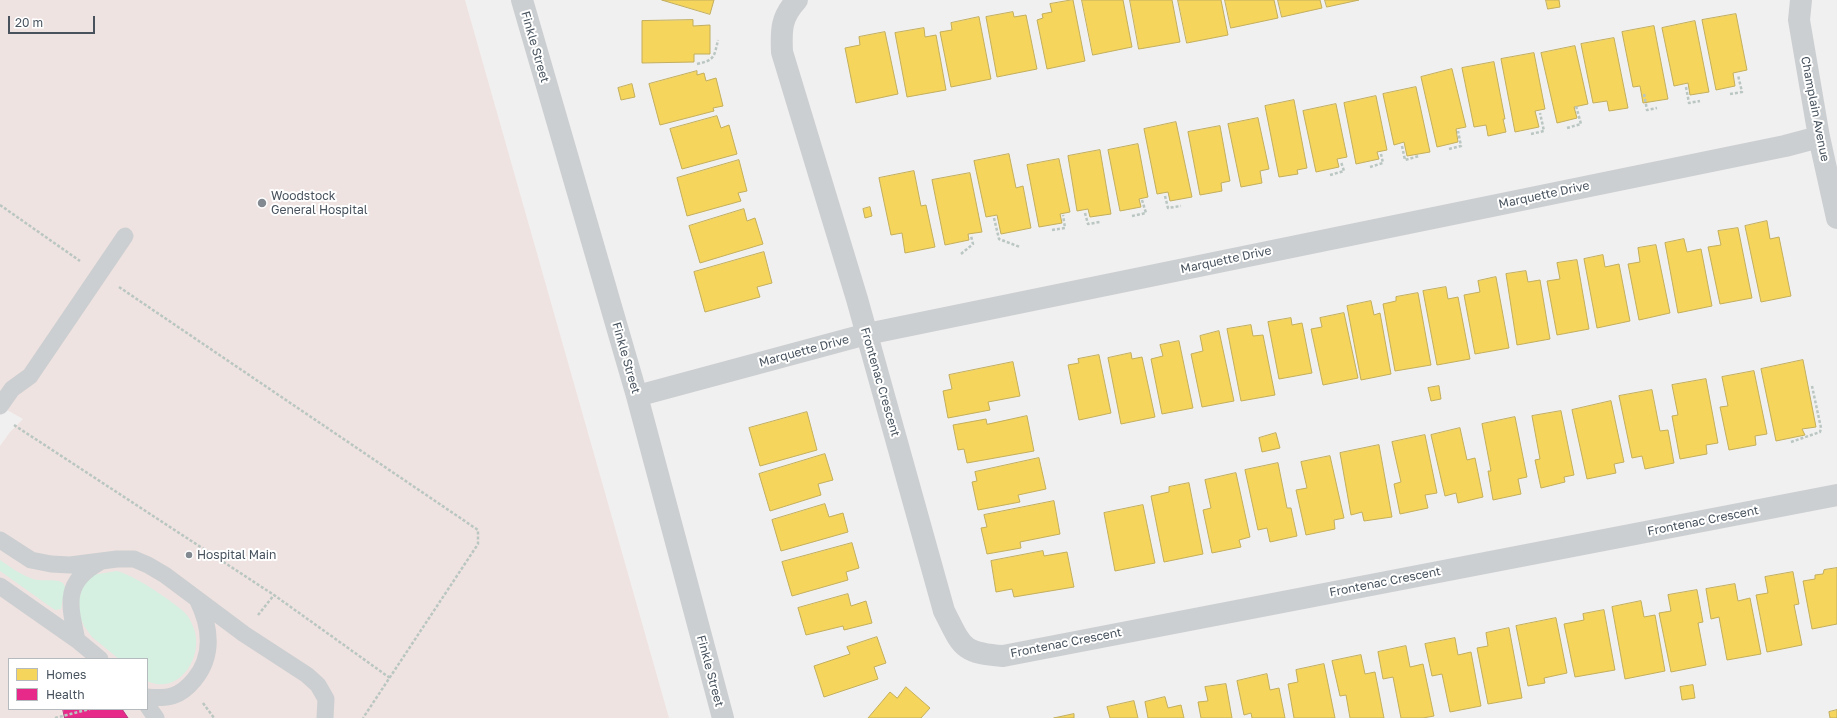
<!DOCTYPE html>
<html>
<head>
<meta charset="utf-8">
<style>
	body { margin:0 }
	#map { position:relative; width:1837px; height:718px; overflow:hidden; background:#f1f0f0; font-family:"Golos Text",sans-serif }
	canvas { display:block }
	.legend { position:absolute; left:8px; top:658px; width:140px; height:52px; box-sizing:border-box; background:#fff; border:1px solid #b5babe; margin:0; padding:5px 7px; list-style:none; font-size:12px; color:#47525d }
	.legend li { display:flex; align-items:center; gap:8px; height:20px }
	.legend b { width:20px; border:1px solid #b5babe }
	.scale { position:absolute; left:8px; top:16px; width:87px; height:18px; box-sizing:border-box; border:2px solid #47525d; border-top:0; padding-left:5px; font-size:12px; line-height:14px; white-space:nowrap; color:#47525d; -webkit-text-stroke:3px #fff; paint-order:stroke }
</style>
</head>
<body>
<div id="map">
<canvas width="1837" height="718"></canvas>
<ul class="legend">
<li><b style="height:11px;background:#f6d55c"></b>Homes</li>
<li><b style="height:11px;background:#e7298a"></b>Health</li>
</ul>
<div class="scale">20 m</div>
</div>
<script>
const context = document.querySelector('canvas').getContext('2d');
context.lineJoin = 'round';
function fill(path, color) {
  context.fillStyle = color;
  context.fill(path, 'evenodd');
}
function stroke(path, color, width, dash) {
  context.strokeStyle = color;
  context.lineWidth = width;
  context.lineCap = dash ? 'butt' : 'round';
  context.setLineDash(dash || []);
  context.stroke(path);
}
function drawText(font, color, halo, rows, align = 'center') {
  context.font = font + ' "Golos Text",sans-serif';
  context.lineWidth = 4;
  context.setLineDash([]);
  context.textBaseline = 'middle';
  context.strokeStyle = halo;
  context.fillStyle = color;
  for (const [text, x, y, turn = 0] of rows) {
    context.save();
    context.translate(x, y);
    context.rotate((+turn || 0) * Math.PI / 180);
    context.textAlign = isNaN(turn) ? turn : align;
    if (halo) context.strokeText(text, 0, 0);
    context.fillText(text, 0, 0);
    context.restore();
  }
}
const medical = new Path2D(`
	M0 0H465L669 718H0V446L10 432 23 419 0 406ZM9 659H147V709H9Z`);
const green = new Path2D(`
	M0 560C10 567 21 575 33 579 42 582 56 578 63 583L65 587 61 609 55 610 0 571Z
	M117 571C134 575 169 599 183 611 188 615 192 623 194 629 204 657 179 696 147 681V659H119L92 637 84 626 79 614V599L84 583 92 575Z`);
const homes = new Path2D(`
	M662 0H714L710 14Z
	M1073 0 1085 61 1047 69 1037 20 1043 18 1042 14 1052 12 1050 4Z
	M1082 0H1123L1132 47 1093 55Z
	M1130 0H1172L1180 42 1139 49Z
	M1178 0H1221L1228 35 1187 43Z
	M1225 0H1274L1278 18 1231 28Z
	M1278 0H1320L1322 8 1282 17Z
	M1325 0H1359L1327 7Z
	M1546 0H1559L1560 7 1548 9Z
	M1013 12 1014 17 1026 15 1037 69 997 77 986 17Z
	M1736 14 1747 70 1733 73 1735 86 1716 90 1702 20Z
	M979 17 991 79 951 87 940 32 952 30 951 23Z
	M693 20V26L710 25V54H694V62L642 63V21Z
	M1695 21 1709 92 1690 95 1688 83 1674 86 1662 28Z
	M1654 26 1668 99 1643 103 1640 86 1633 87 1622 32Z
	M924 28 925 37 936 35 946 90 907 97 895 33Z
	M885 32 898 94 856 103 845 48 860 45 859 37Z
	M1614 38 1628 108 1609 111 1607 101 1593 103 1581 44Z
	M1575 46 1588 104 1574 107 1577 118 1557 123 1541 53Z
	M1534 53 1545 109 1535 111 1539 127 1515 132 1501 59Z
	M1494 62 1505 119H1503L1506 132 1488 136 1486 125 1474 127 1462 68Z
	M1452 69 1466 127 1456 129 1458 142 1437 147 1421 77Z
	M697 71V75L704 73 706 81 716 78 723 106 713 108 714 111 660 125 649 84Z
	M632 84 635 97 621 100 618 88Z
	M1416 87 1430 152 1407 156 1404 142 1394 145 1383 94Z
	M1376 96 1387 150 1377 152 1379 159 1356 164 1344 103Z
	M1294 100 1307 168 1297 170 1298 174 1279 177 1265 106Z
	M1336 104 1347 157 1337 159 1339 167 1316 172 1303 111Z
	M717 116 721 128 729 125 737 154 682 169 670 129Z
	M1258 118 1269 169 1260 171 1262 183 1241 187 1228 124Z
	M1176 122 1192 197 1170 201 1168 192 1157 194 1144 129Z
	M1220 126 1230 181 1221 183 1222 191 1200 195 1188 132Z
	M1138 144 1148 197 1139 199 1141 207 1120 211 1108 150Z
	M1100 150 1111 214 1090 217 1088 209 1077 211 1068 156Z
	M1009 154 1016 188 1023 186 1031 228 1001 234 997 215 986 217 974 161Z
	M1059 159 1070 212 1060 214 1062 223 1039 227 1027 165Z
	M739 160 747 191 738 193 741 201 687 216 677 178Z
	M914 171 921 206 926 205 935 247 905 253 902 233 891 235 879 178Z
	M970 173 982 232 968 234 969 240 945 245 932 180Z
	M870 207 872 216 865 218 863 209Z
	M744 209 747 221 755 218 763 244 700 263 689 226Z
	M1767 221 1770 239 1779 237 1791 296 1761 302 1745 226Z
	M1738 228 1752 298 1720 304 1708 247 1721 245 1718 231Z
	M1684 239 1687 252 1701 249 1712 306 1678 313 1665 243Z
	M1656 245 1670 313 1639 320 1628 264 1640 262 1638 248Z
	M764 252 772 283 757 287 760 297 705 312 694 272Z
	M1603 255 1605 267 1619 264 1630 321 1597 328 1584 259Z
	M1577 260 1589 329 1557 335 1547 281 1560 279 1557 263Z
	M1526 271 1528 282 1540 280 1550 339 1517 345 1506 274Z
	M1496 277 1509 348 1475 354 1464 295 1480 292 1478 281Z
	M1446 287 1448 299 1458 297 1470 359 1437 365 1423 291Z
	M1418 293 1431 365 1395 371 1383 304 1396 301V297Z
	M1371 301 1374 315 1380 313 1391 374 1361 380 1347 306Z
	M1344 313 1358 378 1323 385 1311 329 1322 327 1320 318Z
	M1291 318 1292 325 1302 323 1312 373 1279 379 1268 322Z
	M1251 325 1253 336 1263 335 1275 395 1241 401 1227 329Z
	M1219 331 1234 401 1202 407 1191 354 1203 351 1200 336Z
	M1179 341 1193 408 1162 414 1151 359 1163 356 1160 345Z
	M1131 353 1132 359 1142 357 1155 417 1121 424 1108 358Z
	M1099 355 1111 413 1079 420 1068 365 1079 363 1078 359Z
	M1803 360 1816 427 1802 429 1805 435 1776 441 1761 369Z
	M1013 362 1020 396 988 402 990 410 948 418 943 391 952 389 949 375Z
	M1754 371 1767 434 1755 436 1756 445 1729 450 1720 407 1728 406 1722 377Z
	M1706 379 1718 443 1706 445 1707 454 1680 459 1672 416 1678 415 1672 385Z
	M1439 386 1441 399 1431 401 1428 388Z
	M1652 390 1660 431 1668 430 1674 463 1645 469 1642 456 1632 458 1619 396Z
	M1611 401 1624 462 1614 464 1616 473 1587 479 1572 410Z
	M1561 411 1574 475 1564 477 1565 482 1541 488 1535 460 1540 459 1532 416Z
	M807 412 817 450 760 466 749 428Z
	M1027 416 1034 451 967 463 964 449 958 450 953 425 986 419 987 424Z
	M1515 417 1527 477 1518 479 1521 494 1493 500 1488 471H1491L1482 424Z
	M1460 428 1467 460 1475 458 1483 497 1458 503 1456 493 1445 496 1431 435Z
	M1276 433 1280 448 1262 452 1259 438Z
	M1425 435 1437 493 1425 495 1428 508 1400 514 1394 484 1401 482 1392 442Z
	M1379 445 1392 517 1364 521 1362 512 1351 515 1340 453Z
	M825 454 833 480 818 484 821 495 770 511 759 474Z
	M1330 456 1344 518 1334 520 1335 529 1306 535 1296 490 1307 488 1301 462Z
	M1039 458 1046 489 1018 495 1020 502 978 510 972 482 977 481 975 472Z
	M1278 463 1287 508H1291L1297 536 1270 542 1267 528 1258 530 1245 470Z
	M1236 473 1250 537 1239 540 1241 547 1212 553 1203 510 1211 508 1205 480Z
	M1189 483 1203 554 1164 562 1151 496 1169 492V487Z
	M1054 501 1060 534 1020 542 1021 548 987 554 981 528 987 527 984 515Z
	M825 504 829 517 843 513 848 532 781 551 772 520Z
	M1143 505 1155 563 1115 571 1104 513Z
	M852 543 859 568 846 572 848 580 792 596 782 562Z
	M1043 551 1044 556 1067 552 1074 587 1014 597 1012 589 996 592 991 561Z
	M1837 568V624L1812 629 1803 581 1815 579V575L1823 574 1824 570Z
	M1793 572 1799 604 1794 605 1802 645 1767 652 1756 595 1768 593 1765 577Z
	M1735 584 1738 601 1750 598 1761 654 1727 660 1719 617 1711 619 1706 589Z
	M1697 590 1703 622 1698 623 1706 665 1671 672 1659 613 1671 611 1668 595Z
	M848 594 851 606 866 601 872 623 844 630 843 626 806 635 798 608Z
	M1641 601 1644 617 1655 615 1665 671 1625 679 1612 607Z
	M1604 610 1615 670 1575 677 1564 624 1584 620 1583 614Z
	M1556 618 1567 673 1544 678 1545 683 1528 686 1516 626Z
	M1509 628 1522 698 1488 704 1477 648 1488 646 1486 633Z
	M877 637 886 663 874 667 878 679 824 697 814 666 850 654 847 647Z
	M1455 638 1458 655 1471 652 1481 706 1450 712 1442 674 1432 676 1425 644Z
	M1406 646 1410 667 1423 664 1434 716 1423 718H1401L1393 677 1383 679 1378 652Z
	M1361 655 1365 674 1375 672 1384 718H1350L1346 695 1340 696 1332 661Z
	M1324 664 1335 718H1294L1288 684 1298 682 1296 670Z
	M1267 674 1270 690 1279 688 1285 718H1252L1251 713 1244 715 1237 681Z
	M1226 684 1232 718H1201L1198 702 1208 701 1205 687Z
	M1693 685 1695 698 1682 700 1680 687Z
	M906 687 930 708 921 718H868L890 692 897 698Z
	M1165 697 1168 708 1181 705 1184 718H1148L1145 702Z
	M1134 701 1138 718H1110L1107 707Z
	M1837 710V718H1830L1829 712Z
	M1074 714V718H1054Z`);
const health = new Path2D(`
	M63 709H122L128 718H65Z`);
const path = new Path2D(`
	M697 64C715 60 714 57 718 40
	M1686 87 1689 103 1700 101
	M1644 94 1647 110 1657 108
	M1730 94 1742 92 1738 75
	M1567 128 1581 124 1576 106
	M1531 134 1544 131 1540 113
	M1402 146 1405 160 1419 156
	M1449 149 1461 146 1458 131
	M1370 167 1383 163 1381 154
	M1330 175 1344 171 1341 162
	M1165 196 1168 208 1181 206
	M0 205 80 261
	M1085 213 1088 224 1100 222
	M1132 216 1146 213 1142 200
	M994 218 999 239 1020 247
	M1052 230 1065 228 1063 215
	M961 254 973 244 971 236
	M119 287 478 530V544L363 718
	M14 425 274 595 390 678
	M1791 442 1820 432 1821 428 1812 386
	M258 615 274 595
	M203 703 214 718
	M55 718 90 709`);
const lane = new Path2D(`
	M0 406 12 389 30 376 125 236
	M0 540 31 560 51 564 70 565 117 559H134L148 565 165 575 244 634 307 675 318 685 326 699 325 718
	M0 586 77 640 100 659
	M77 640C69 604 63 582 100 562
	M147 697C168 699 180 697 194 680 214 656 211 627 197 599
	M147 705 156 718`);
const street = new Path2D(`
	M522 0 637 396 723 718
	M797 0C781 17 781 30 782 52L857 299 944 611C962 646 961 653 1003 656L1837 495
	M1801 0 1799 20 1819 137 1837 218
	M637 396 867 334 1785 146 1819 137`);
const markers = [
	[262,203,5,"#828990"],
	[189,555,4,"#828990"]
];
const streetNames = [
	["Finkle Street",535,47,74],
	["Champlain Avenue",1815,109,79],
	["Marquette Drive",1544,195,-12],
	["Marquette Drive",1226,260,-12],
	["Marquette Drive",804,351,-15],
	["Finkle Street",626,358,74],
	["Frontenac Crescent",880,382,74],
	["Frontenac Crescent",1703,521,-11],
	["Frontenac Crescent",1385,582,-11],
	["Frontenac Crescent",1066,643,-11],
	["Finkle Street",710,671,75]
];
const poiNames = [
	["Woodstock",271,196],
	["General Hospital",271,210],
	["Hospital Main",197,555]
];
fill(medical, '#efe3e1');
fill(green, '#d5efe0');
fill(homes, '#f6d55c');
stroke(homes, '#c2ae5c', 1);
fill(health, '#e7298a');
stroke(health, '#b7357c', 1);
stroke(path, '#b9c6c1', 2.5, [3, 2]);
stroke(lane, '#cccfd1', 17);
stroke(street, '#cccfd1', 22);
for (const [x, y, r, color] of markers) {
  const dot = new Path2D();
  dot.arc(x, y, r, 0, 2 * Math.PI);
  context.fillStyle = color;
  context.fill(dot);
  stroke(dot, '#fff', 1.5);
}
drawText('12px', '#47525d', '#fff', streetNames);
drawText('12px', '#47525d', '#fff', poiNames, 'left');
</script>
</body>
</html>
